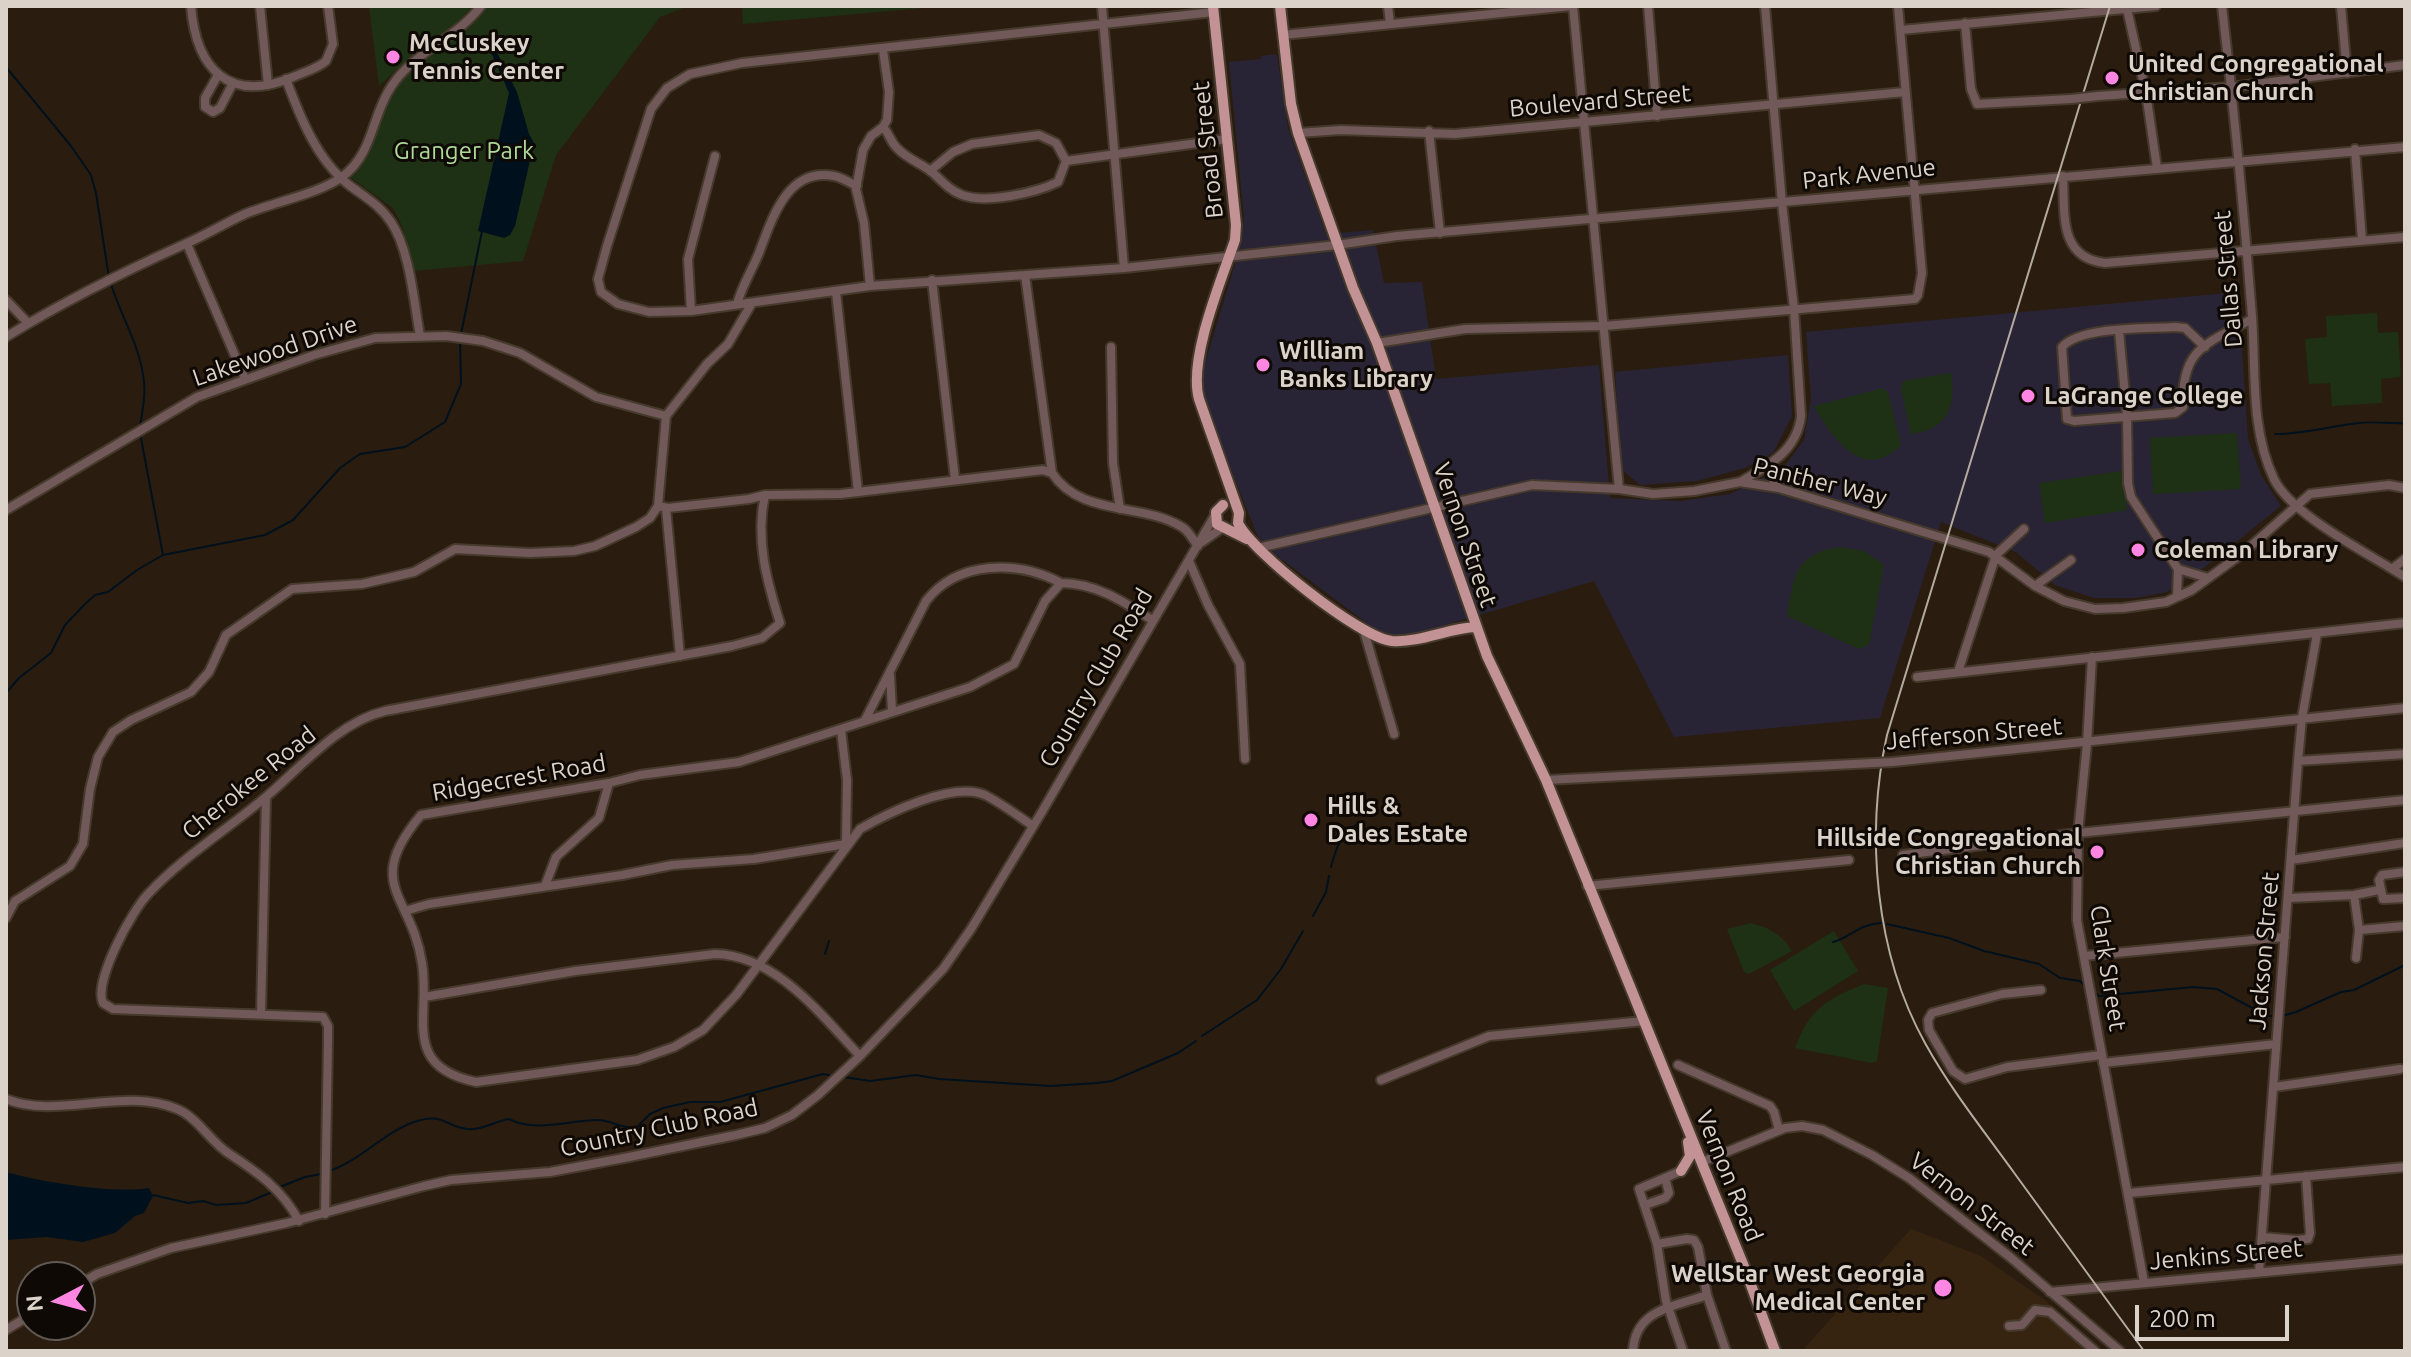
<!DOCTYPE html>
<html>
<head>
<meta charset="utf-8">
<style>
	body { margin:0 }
	#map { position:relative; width:2411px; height:1357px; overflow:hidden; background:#2a1d0f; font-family:Ubuntu,sans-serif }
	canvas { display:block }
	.frame { position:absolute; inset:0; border:8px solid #dbd2c9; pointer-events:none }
	.north { position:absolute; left:16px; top:1261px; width:80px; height:80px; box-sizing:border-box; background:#0e0904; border:2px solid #605953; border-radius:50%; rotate:264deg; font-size:22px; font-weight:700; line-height:32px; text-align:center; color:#dbd2c9 }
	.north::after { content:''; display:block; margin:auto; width:28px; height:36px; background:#fd86e2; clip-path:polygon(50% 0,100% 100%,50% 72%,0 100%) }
	.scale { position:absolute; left:2135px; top:1305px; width:154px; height:36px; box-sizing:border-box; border:4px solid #dbd2c9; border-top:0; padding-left:10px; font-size:24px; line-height:28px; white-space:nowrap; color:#dbd2c9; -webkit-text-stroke:6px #0e0904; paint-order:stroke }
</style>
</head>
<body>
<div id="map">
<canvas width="2411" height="1357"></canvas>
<div class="frame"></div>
<div class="north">N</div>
<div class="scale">200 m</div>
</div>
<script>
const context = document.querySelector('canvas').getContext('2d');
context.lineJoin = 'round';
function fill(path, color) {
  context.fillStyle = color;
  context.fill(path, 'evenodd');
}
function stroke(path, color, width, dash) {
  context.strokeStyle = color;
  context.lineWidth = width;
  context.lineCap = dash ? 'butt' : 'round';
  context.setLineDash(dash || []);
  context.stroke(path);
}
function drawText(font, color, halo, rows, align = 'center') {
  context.font = font + ' Ubuntu,sans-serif';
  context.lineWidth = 6;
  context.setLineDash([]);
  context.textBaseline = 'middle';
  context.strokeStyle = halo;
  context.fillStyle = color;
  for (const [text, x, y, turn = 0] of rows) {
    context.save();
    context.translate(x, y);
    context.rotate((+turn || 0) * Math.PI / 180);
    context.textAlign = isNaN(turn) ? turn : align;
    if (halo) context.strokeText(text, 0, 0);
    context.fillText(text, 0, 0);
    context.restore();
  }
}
const built = new Path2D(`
	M1911 1229 1981 1256 2050 1304 2103 1351H1802Z`);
const education = new Path2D(`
	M1277 54 1288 128 1326 234 1373 230 1384 283 1422 282 1436 379 1599 365 1610 498 1681 501 1730 494 1773 473 1787 463 1804 440 1811 399 1806 332 2238 292 2248 439 2261 475 2281 506 2205 567 2167 592 2136 598H2094L2055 585 2016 552 1941 522 1880 718 1674 737 1594 581 1405 637 1389 635 1372 627 1276 555 1258 537 1208 412 1204 393 1202 373 1241 244 1244 217 1229 62 1261 59V56Z
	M1788 355 1792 416 1773 453 1745 468 1697 481 1640 485 1621 469 1615 372Z`);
const green = new Path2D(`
	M369 6H474L452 27 424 44 379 86Z
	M485 6H688L660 17 556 155 523 261 413 271 402 226 393 208 350 177C375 145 378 109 402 79 419 57 443 46 465 29 473 23 479 14 485 6Z
	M742 6H946L743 24Z
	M2377 313 2378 333 2398 332 2401 377 2381 379 2382 403 2332 406 2330 383 2309 384 2305 339 2327 337 2326 316Z
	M1951 373C1957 406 1947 430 1911 434L1901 389 1903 381Z
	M1883 388 1888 393 1901 445C1863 483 1833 439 1814 406Z
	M2237 433 2241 489 2153 494 2150 438Z
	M2122 471 2127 510 2045 523 2039 483Z
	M1840 547 1864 551 1884 565 1869 645 1859 649 1787 616C1794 575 1795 554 1840 547Z
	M1751 923C1770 928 1781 934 1792 951L1749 974 1744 972 1727 929Z
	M1834 931 1858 971 1794 1011 1770 970Z
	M1864 984 1888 988 1877 1061 1872 1063 1795 1048C1810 1009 1825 1000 1864 984Z`);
const water = new Path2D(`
	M491 41 517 92 529 134 534 143 515 226 510 235 504 238 478 231 509 93 487 43Z
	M6 1172C42 1182 113 1194 149 1188L153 1196 144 1213 135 1216 115 1233 83 1242 47 1237 6 1240Z`);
const stream = new Path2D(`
	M6 67 71 146 91 175 96 193 109 278
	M111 284C121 317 141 347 144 382 146 397 142 412 140 427
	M461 334 482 231
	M140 433 163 555
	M2275 434C2303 434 2331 426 2359 423 2374 421 2390 424 2405 423
	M6 693 19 678 51 653 65 625 85 604 95 595 108 592 137 570 163 555 265 535 293 520 340 468 360 454 405 447 445 422 461 384 460 340
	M1331 867C1336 848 1341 833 1358 824
	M1313 916 1326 892 1329 876
	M1887 924 1949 938 1984 951 2039 964 2060 978 2080 981 2085 986
	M1833 942C1853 936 1857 925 1881 923
	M825 954 829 941
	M2095 993 2099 996 2193 987 2217 989 2267 1016H2274
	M2282 1016 2296 1012 2341 992 2354 990 2405 965
	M1202 1036 1257 1000 1281 969 1303 931
	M844 1077 870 1081 916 1075 939 1079 1051 1086 1097 1083 1112 1081 1178 1053 1196 1041
	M329 1171C360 1161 383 1133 414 1122 443 1112 444 1126 467 1129 481 1131 495 1121 509 1119 536 1133 569 1120 598 1120 611 1120 622 1129 636 1128L650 1114 663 1108 690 1102H720L823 1074 829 1075
	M280 1187 305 1177 321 1174
	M153 1195 188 1203 203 1201 216 1205 246 1203 272 1192`);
const minor = new Path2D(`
	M191 6C196 69 229 104 293 77 304 72 317 69 326 61L333 44 328 6
	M260 6 268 85
	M1102 6 1124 268
	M1388 6 1390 24
	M1573 6 1619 489
	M1648 6 1657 116
	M2222 6C2234 109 2244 213 2252 316 2256 370 2250 429 2274 479 2292 516 2370 554 2405 577
	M2341 6 2347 73
	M2127 9 2146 93 2157 168
	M1214 12 742 63 690 74 667 88 651 109 607 246 598 279 601 292 618 304 649 312 691 311 870 286 1124 268 1337 245 1397 236 2405 147
	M1965 23 1971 89 1977 104 2071 99
	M1901 30 2156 6
	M1283 35 1571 6
	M218 75 205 98V107L213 112 220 108 233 83
	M286 79C300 117 317 160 349 185 365 197 380 205 391 222 410 250 414 303 420 336
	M2098 96 2232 87 2405 65
	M883 127C889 133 890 141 897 148 907 159 921 163 932 172 942 181 949 190 962 195 986 204 1035 193 1058 182L1066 161
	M1429 131 1440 233
	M1298 133 1341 130 1455 134 1905 92
	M2355 149 2362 240
	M1066 161 1227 139
	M930 171 953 152 972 144 1039 135 1056 143 1066 161
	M2063 176C2065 213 2058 258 2105 263L2405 237
	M187 244 245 379
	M1025 275 1052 473C1081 517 1141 502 1182 527 1189 531 1193 540 1198 546
	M932 280 955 479
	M870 286 864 223 856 189 863 150 871 136 883 127 887 120 889 92 883 50
	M836 292 858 492
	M6 300 28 323
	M737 304C742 286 752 270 759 253 772 219 787 167 834 176 841 177 850 183 857 186
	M691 311 688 259 715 156
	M2119 331 2127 416 2128 483 2131 497 2178 569 2177 597
	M6 337C64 301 123 272 185 244 206 235 225 223 245 214 274 202 318 194 342 177 374 153 371 117 391 87 414 51 456 39 481 6
	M1377 343 1465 329 1604 326 1915 299 1918 295 1922 273 1898 6
	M1111 347 1113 463 1120 509
	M2205 347 2185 328 2175 327C2147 329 2081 326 2062 347L2067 419 2074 421 2175 413 2183 407C2181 348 2206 344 2252 319
	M1773 462 1772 478 1778 487
	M1740 482C1768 466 1797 451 1801 416L1794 309 1782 203 1765 6
	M658 506 668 508 749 499 765 495 841 494 1043 470 1052 473
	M666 508 680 656
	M6 510 197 397 314 355 375 338 446 336 483 341 520 353 596 397 666 416
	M1202 542 1222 528
	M1258 548 1532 485 1619 489 1653 494 1694 491 1740 482 1779 488 1989 552 2035 586 2064 601 2095 609 2123 608 2166 602 2192 590 2243 553 2310 494 2389 485 2405 488
	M1189 561 1208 605 1240 664 1245 759
	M2178 569 2208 578
	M2392 569 2405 559
	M2035 586 2071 560
	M1364 631 1394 734
	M2092 657 2087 744 2078 833 2077 920 2144 1282
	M1958 672 1996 555 2024 529
	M890 675 892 710
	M1917 677 2405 623
	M865 720 926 601C958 560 1018 560 1061 583
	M2298 761 2405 754
	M1893 762 2405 708
	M1546 780 1873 763
	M1033 826C1018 816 1001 803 985 795 953 781 888 813 860 829L736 995 703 1030 674 1047 637 1060 476 1082C400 1066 431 1016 422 963 412 895 362 885 421 815L609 783 640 775 739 762 970 687 1014 664 1045 601 1061 583C1096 583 1124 602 1152 620
	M1903 855 2078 833 2405 800
	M2291 860 2405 843
	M2405 872 2382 875 2379 880 2383 899 2405 898
	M545 886 556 857 599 818 609 783
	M1587 886 1849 860
	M2354 895 2359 930 2356 958
	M2289 898 2354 895 2379 890
	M405 911 429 904 622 875 672 865 754 859 846 844 847 780 841 730
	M6 918 15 901 70 866 83 844 90 789 98 757 113 732 131 720 191 692 209 672 226 635 292 589 362 584 414 572 455 549 530 553 574 551 595 546 636 527 650 518 658 506 666 416 707 364 728 344 752 303
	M2359 930 2405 926
	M2084 956 2285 937
	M2041 990 2002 994 1932 1013 1928 1020 1929 1030 1953 1071 1965 1079 2007 1067 2101 1055
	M424 997 575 971 715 954C776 955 821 1015 860 1056
	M261 1014 266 797
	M2103 1063 2276 1044
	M1678 1065 1770 1106 1774 1112 1779 1130
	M1381 1080 1489 1036 1644 1021
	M2274 1087 2400 1069
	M6 1099C56 1120 125 1086 177 1109 197 1117 210 1141 228 1153 257 1172 282 1189 299 1221
	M1702 1162 1785 1128 1802 1126 1823 1130 1872 1155 1909 1178 2010 1257 2120 1351
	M1681 1171 1639 1189 1657 1244 1666 1301 1683 1351
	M2129 1193 2405 1167
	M1645 1205 1665 1198 1669 1193 1665 1178
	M325 1214 328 1041V1026L323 1017 113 1009 103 1003C93 982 132 910 149 893 184 856 228 829 267 796 302 766 339 722 385 711L732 646 762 638 780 623C767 582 755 539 765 495
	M2262 1237 2297 1240 2308 1239 2310 1233 2306 1176
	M1657 1244 1687 1239 1694 1240 1698 1247 1707 1295 1726 1351
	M2259 1272 2298 761 2302 718 2317 634
	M80 1284 97 1274 171 1248 287 1223 424 1186 451 1180 550 1172 629 1157 736 1135 765 1128 792 1115 818 1095 860 1056 943 969 971 929 1043 810 1215 515
	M2050 1292 2405 1259
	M2009 1326 2022 1325 2035 1310 2050 1312 2095 1351
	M6 1330 32 1314
	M1633 1351C1635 1309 1674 1307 1707 1295`);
const major = new Path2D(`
	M1213 6 1236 225 1235 240C1221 281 1188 359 1199 399L1239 513 1238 523
	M1280 6 1291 104 1298 133 1353 288 1377 343 1487 656 1546 780 1747 1274 1775 1351
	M1223 505 1216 512 1217 524 1247 539
	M1238 523C1252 552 1360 638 1392 641 1420 643 1448 628 1476 627
	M1681 1171 1690 1156 1688 1142`);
const rail = new Path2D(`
	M2110 6 1887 735C1865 835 1875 953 1925 1043 1951 1090 1984 1131 2015 1174 2058 1233 2101 1292 2144 1351`);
const minorBridge = new Path2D(`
	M2071 99 2098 96
	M1873 763 1893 762`);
const markers = [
	[393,57,8,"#fd86e2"],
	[2112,78,8,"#fd86e2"],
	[1263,365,8,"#fd86e2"],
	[2028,396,8,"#fd86e2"],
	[2138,550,8,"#fd86e2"],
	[1311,820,8,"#fd86e2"],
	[2097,852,8,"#fd86e2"],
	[1943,1288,10,"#fd86e2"]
];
const poiNames = [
	["McCluskey",409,43],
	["Tennis Center",409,71],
	["United Congregational",2128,64],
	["Christian Church",2128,92],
	["William",1279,351],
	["Banks Library",1279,379],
	["LaGrange College",2044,396],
	["Coleman Library",2154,550],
	["Hills &",1327,806],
	["Dales Estate",1327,834],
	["Hillside Congregational",2081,838,"right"],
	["Christian Church",2081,866,"right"],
	["WellStar West Georgia",1925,1274,"right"],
	["Medical Center",1925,1302,"right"]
];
const streetNames = [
	["Boulevard Street",1600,101,-5],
	["Broad Street",1208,150,-96],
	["Park Avenue",1869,174,-6],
	["Dallas Street",2228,279,-95],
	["Lakewood Drive",275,351,-19],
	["Panther Way",1820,482,14],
	["Vernon Street",1465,535,71],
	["Country Club Road",1096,678,-60],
	["Jefferson Street",1974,734,-5],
	["Ridgecrest Road",519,778,-10],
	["Cherokee Road",249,783,-39],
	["Jackson Street",2264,951,-85],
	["Clark Street",2108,968,81],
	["Country Club Road",659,1128,-12],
	["Vernon Road",1729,1176,68],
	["Vernon Street",1972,1204,38],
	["Jenkins Street",2226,1255,-5]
];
const parkNames = [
	["Granger Park",464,151]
];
fill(built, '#362410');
fill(education, '#282435');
fill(green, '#1e3114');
fill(water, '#00111d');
stroke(stream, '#00111d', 2);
stroke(minor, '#463a2d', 12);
stroke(major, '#463a2d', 14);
stroke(minor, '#71595a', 8);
stroke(major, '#c29295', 10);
stroke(rail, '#b5aba1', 2);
stroke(minorBridge, '#463a2d', 12, []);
stroke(minorBridge, '#71595a', 8);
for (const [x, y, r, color] of markers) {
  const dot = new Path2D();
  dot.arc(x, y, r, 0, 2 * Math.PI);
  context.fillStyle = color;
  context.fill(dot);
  stroke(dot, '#0e0904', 3);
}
drawText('bold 24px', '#dbd2c9', '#0e0904', poiNames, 'left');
drawText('24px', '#dbd2c9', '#0e0904', streetNames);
drawText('24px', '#aed999', '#0e0904', parkNames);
</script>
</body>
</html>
